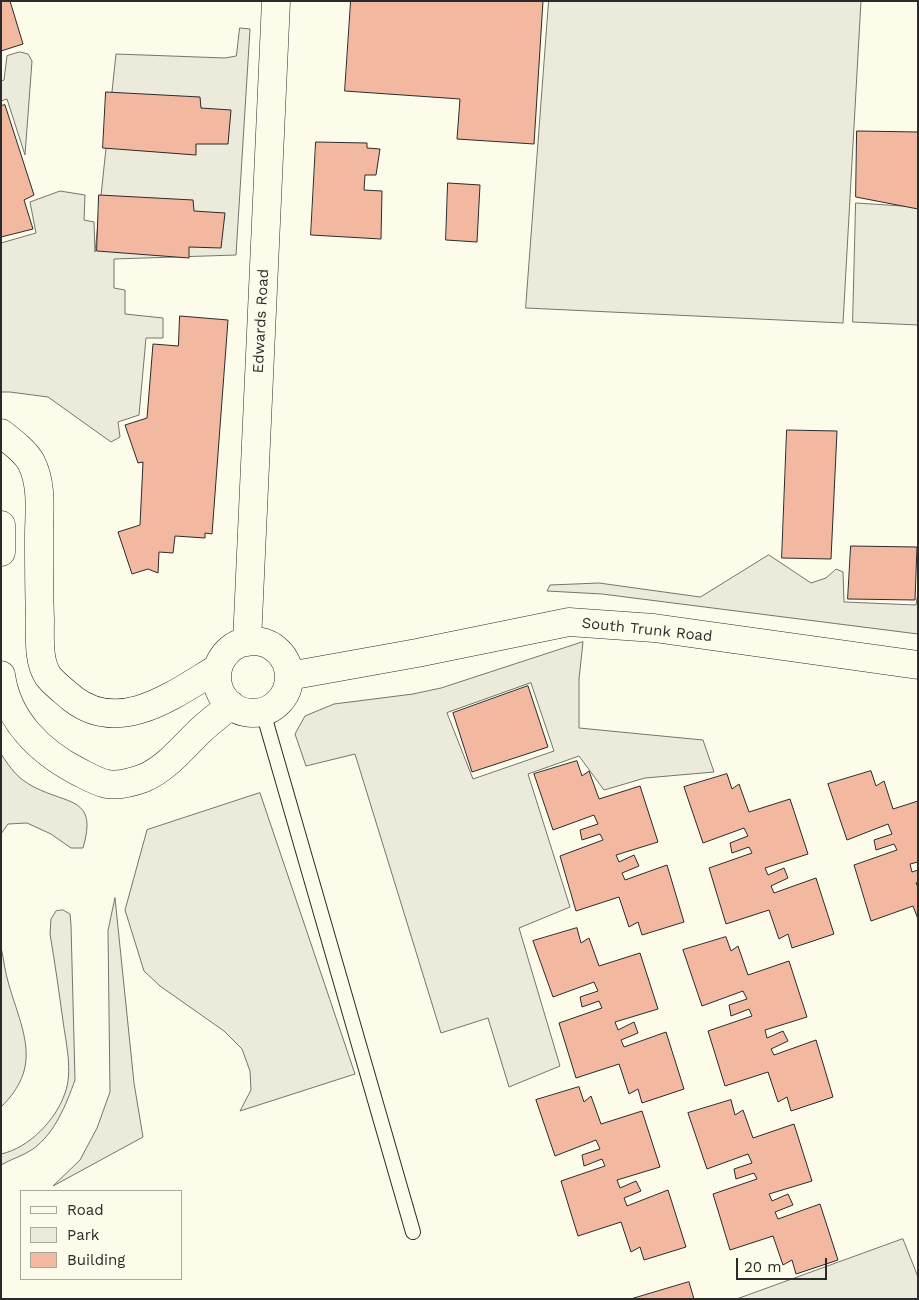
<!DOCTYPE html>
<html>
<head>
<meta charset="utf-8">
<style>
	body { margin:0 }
	#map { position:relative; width:919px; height:1300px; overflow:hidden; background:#fdfbea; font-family:"Work Sans",sans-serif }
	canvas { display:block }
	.frame { position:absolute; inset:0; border:2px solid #2b2b2b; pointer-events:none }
	.legend { position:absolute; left:20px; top:1190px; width:162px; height:90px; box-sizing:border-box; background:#fdfbea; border:1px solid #a9a89e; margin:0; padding:6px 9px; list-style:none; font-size:15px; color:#2b2b2b }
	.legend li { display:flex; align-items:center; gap:10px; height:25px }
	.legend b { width:25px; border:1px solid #a9a89e }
	.scale { position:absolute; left:736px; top:1258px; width:91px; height:22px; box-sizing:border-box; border:2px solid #2b2b2b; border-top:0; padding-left:6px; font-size:15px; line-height:18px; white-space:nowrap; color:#2b2b2b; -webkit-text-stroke:4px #fdfbea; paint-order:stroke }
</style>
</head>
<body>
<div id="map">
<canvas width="919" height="1300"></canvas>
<div class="frame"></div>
<ul class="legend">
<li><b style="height:6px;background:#fdfbea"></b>Road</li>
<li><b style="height:14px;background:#ecebdb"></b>Park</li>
<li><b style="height:14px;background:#f2b8a0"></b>Building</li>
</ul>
<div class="scale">20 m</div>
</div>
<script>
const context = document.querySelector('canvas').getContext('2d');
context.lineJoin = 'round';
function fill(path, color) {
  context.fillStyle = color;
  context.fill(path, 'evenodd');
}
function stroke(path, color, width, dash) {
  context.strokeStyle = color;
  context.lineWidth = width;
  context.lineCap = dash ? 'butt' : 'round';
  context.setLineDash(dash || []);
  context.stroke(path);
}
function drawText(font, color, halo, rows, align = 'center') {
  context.font = font + ' "Work Sans",sans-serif';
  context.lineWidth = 4;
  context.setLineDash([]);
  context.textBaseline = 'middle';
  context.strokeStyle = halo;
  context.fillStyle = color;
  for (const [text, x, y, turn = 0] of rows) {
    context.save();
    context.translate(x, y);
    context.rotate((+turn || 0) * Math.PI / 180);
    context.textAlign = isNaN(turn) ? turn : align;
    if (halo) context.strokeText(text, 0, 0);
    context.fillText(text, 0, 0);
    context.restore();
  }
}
const green = new Path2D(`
	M240 28 250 29 236 255 114 259V288L125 290V314L163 318V338H146L139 415 118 422 120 437 111 442 48 397 10 392H1V243L36 233 30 202 60 191 85 195 84 220 94 222 95 252 116 54 225 58 236 56Z
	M20 52 28 54 32 61 25 155 7 99 1 101V81L4 80 7 56Z
	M856 203 918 207V325L853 322Z
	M769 555 811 583 826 578 836 569 843 572 844 602 916 605 918 592V634L602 594 547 591 550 585 599 583 700 597Z
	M583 642 579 679V728L703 740 714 772 645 778 604 790 579 756 528 774 570 907 519 928 560 1066 509 1087 488 1018 441 1033 355 754 306 766 295 734 305 716 334 704 413 694 441 688ZM531 683 554 751 473 779 447 713Z
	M1 754C12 770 17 778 34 787 69 805 98 797 83 848H71L51 834 27 823 8 824 1 834Z
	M115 898 134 1083 143 1137 53 1186 80 1160 97 1128 110 1092 108 931Z
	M63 910 70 914 71 925 75 1080C66 1105 55 1133 33 1149 23 1156 11 1159 1 1165V1154C29 1148 56 1120 65 1093 73 1072 66 1043 63 1021 59 992 55 963 50 934L51 919 56 911Z
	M1 947C4 960 5 973 9 985 23 1033 43 1066 1 1107Z
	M903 1239 918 1277V1299H737Z`);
const parking = new Path2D(`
	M549 1H861L843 323 526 308Z
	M260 793 355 1074 240 1111 251 1090 250 1071 242 1049 224 1031 160 986 144 971 125 910 147 830Z`);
const building = new Path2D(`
	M1 1H10L23 44 1 51Z
	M351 1H543L534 144 457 139 460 99 345 91Z
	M106 92 200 97 201 108 231 110 228 144H196V155L103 148Z
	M5 105 34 195 24 200 33 229 1 237V106Z
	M857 131 918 132V209L856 197Z
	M316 142 367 143V148L380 149 376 175H365L364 190 382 191 381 239 311 235Z
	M448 183 480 185 477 242 446 240Z
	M99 195 193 200 194 211 225 213 221 248 189 247V258L97 251Z
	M180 316 228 320 212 534 205 533V538L175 536 173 553 159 552 158 573 148 569 132 574 118 532 140 525 143 462 138 463 125 425 147 418 153 344 178 346Z
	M787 430 837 431 831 559 782 558Z
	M851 546 917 547 915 600 848 599Z
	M528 686 548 747 472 772 453 713Z
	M577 761 582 776 589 771 599 799 640 786 658 842 616 855 619 862 634 855 639 866 622 873 625 880 667 865 684 922 642 935 638 922 629 927 619 897 576 911 560 856 603 840 600 834 582 840 580 830 598 824 594 815 553 830 534 774Z
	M871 771 876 786 884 781 893 809 918 801V862L910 864 912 872 918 870V882L916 883 918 887V919L913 906 871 921 854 865 897 850 894 844 876 850 874 840 892 834 888 824 847 840 828 784Z
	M727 774 732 789 739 784 749 812 790 799 808 854 765 868 768 875 784 868 788 878 771 886 774 893 816 878 834 934 792 948 788 934 779 939 769 910 726 924 709 868 752 853 749 847 732 853 730 843 748 836 744 828 703 843 684 787Z
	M577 928 581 943 589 938 599 966 640 953 658 1009 615 1022 618 1030 634 1022 638 1033 621 1040 624 1047 666 1032 684 1089 642 1103 638 1089 629 1094 619 1064 576 1078 559 1023 602 1008 599 1001 582 1007 580 997 598 991 594 982 553 997 533 941Z
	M726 937 731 951 738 946 748 975 789 961 807 1017 765 1030 767 1038 783 1031 788 1041 771 1049 774 1055 816 1040 833 1097 791 1111 787 1097 778 1102 768 1072 725 1086 708 1031 752 1016 749 1009 731 1016 729 1005 747 999 743 991 702 1006 683 950Z
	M579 1087 584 1102 591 1096 601 1124 642 1111 660 1167 617 1180 620 1188 636 1181 641 1191 624 1198 627 1206 668 1190 686 1247 644 1260 640 1247 631 1252 621 1222 578 1236 561 1181 605 1166 602 1159 584 1166 582 1155 600 1149 596 1140 555 1156 536 1100Z
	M731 1100 735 1115 743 1110 753 1138 794 1124 812 1181 769 1194 772 1201 788 1194 793 1205 775 1212 778 1219 820 1204 838 1260 796 1274 792 1260 783 1265 773 1236 730 1250 713 1194 757 1179 754 1173 736 1179 734 1169 752 1163 748 1154 707 1169 688 1113Z
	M689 1282 694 1299H631Z`);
const service = new Path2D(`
	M263 712 413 1232`);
const minor = new Path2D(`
	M1 433C11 441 25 451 31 462 43 485 39 513 39 537 39 565 39 593 40 620 40 638 38 661 48 676 55 685 65 692 73 699 121 736 176 693 218 668
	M1 525V552
	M217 677a36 36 0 1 1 72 0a36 36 0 1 1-72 0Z
	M247 642 276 1
	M1 675C7 720 40 752 79 772 87 776 97 782 107 784 118 786 133 782 144 778 167 768 184 746 202 729 211 721 221 713 231 705
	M289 676 417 653 569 622 654 628 918 665`);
const streetNames = [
	["Edwards Road",261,321,-87],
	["South Trunk Road",647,630,6]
];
fill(green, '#ecebdb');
stroke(green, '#74746e', 1);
fill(parking, '#eceadb');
stroke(parking, '#74746e', 1);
fill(building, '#f2b8a0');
stroke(building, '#2b2b2b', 1);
stroke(service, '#2b2b2b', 16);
stroke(minor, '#2b2b2b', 29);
stroke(service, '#fdfbea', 14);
stroke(minor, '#fdfbea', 28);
drawText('15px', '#2b2b2b', '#fdfbea', streetNames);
</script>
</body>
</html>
